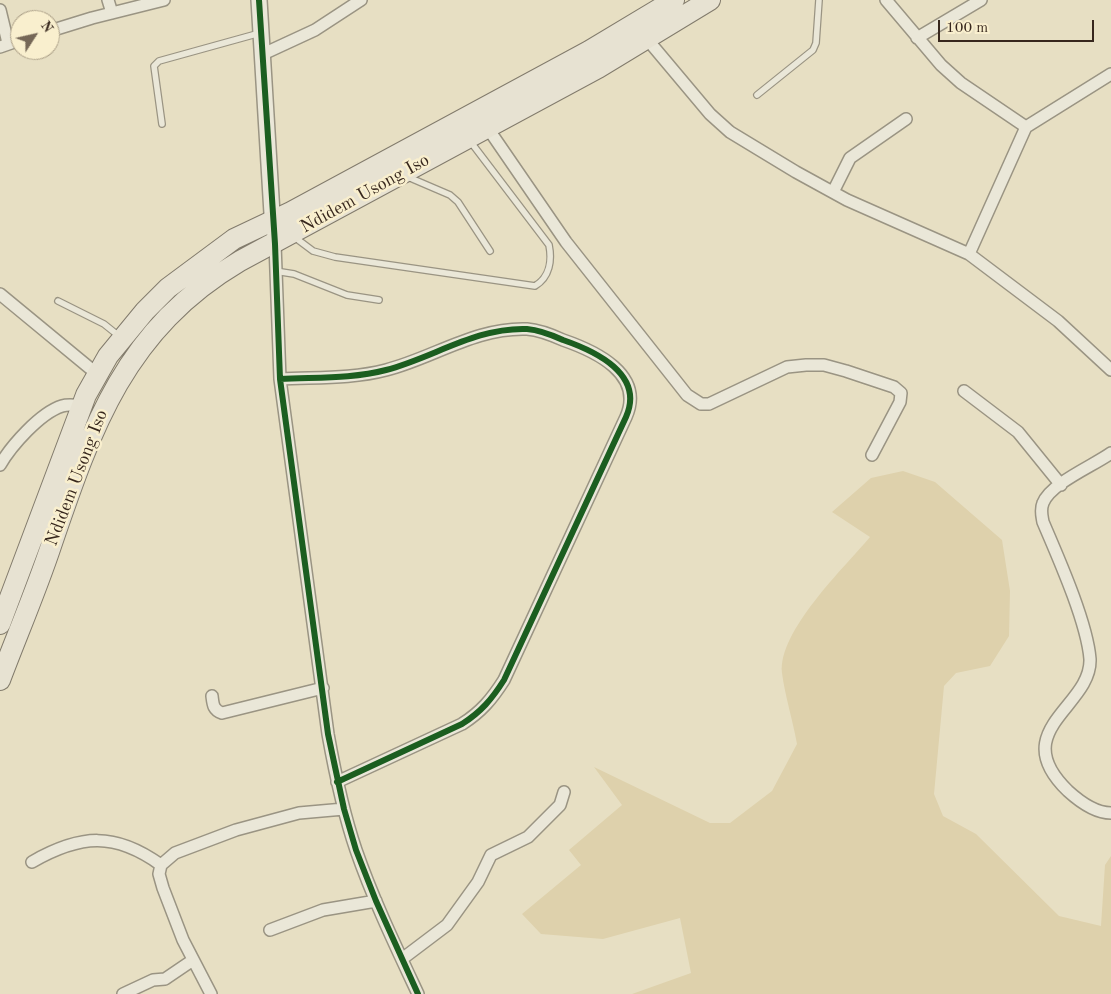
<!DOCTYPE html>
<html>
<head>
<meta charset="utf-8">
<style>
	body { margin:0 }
	#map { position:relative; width:1111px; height:994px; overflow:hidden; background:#e7dfc3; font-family:"Old Standard TT",serif }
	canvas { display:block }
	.north { position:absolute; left:10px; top:10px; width:50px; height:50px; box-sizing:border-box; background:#f9efce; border:1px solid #ab9f87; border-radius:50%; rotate:55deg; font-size:14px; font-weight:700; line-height:20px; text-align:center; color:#37271d }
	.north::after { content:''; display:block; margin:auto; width:18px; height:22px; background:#756757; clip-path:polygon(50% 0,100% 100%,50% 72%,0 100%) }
	.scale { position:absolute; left:938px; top:20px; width:156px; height:22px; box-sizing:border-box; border:2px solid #37271d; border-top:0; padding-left:6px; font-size:15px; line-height:18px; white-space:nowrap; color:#37271d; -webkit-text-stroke:4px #f9efce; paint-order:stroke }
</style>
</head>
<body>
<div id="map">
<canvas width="1111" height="994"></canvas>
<div class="north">N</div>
<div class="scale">100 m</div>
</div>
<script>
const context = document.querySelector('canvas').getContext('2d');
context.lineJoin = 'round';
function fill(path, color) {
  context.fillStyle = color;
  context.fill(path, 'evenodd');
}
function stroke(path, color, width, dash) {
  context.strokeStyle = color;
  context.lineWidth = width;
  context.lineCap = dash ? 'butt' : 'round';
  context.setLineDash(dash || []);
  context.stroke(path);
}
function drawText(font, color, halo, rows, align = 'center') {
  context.font = font + ' "Old Standard TT",serif';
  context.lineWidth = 5;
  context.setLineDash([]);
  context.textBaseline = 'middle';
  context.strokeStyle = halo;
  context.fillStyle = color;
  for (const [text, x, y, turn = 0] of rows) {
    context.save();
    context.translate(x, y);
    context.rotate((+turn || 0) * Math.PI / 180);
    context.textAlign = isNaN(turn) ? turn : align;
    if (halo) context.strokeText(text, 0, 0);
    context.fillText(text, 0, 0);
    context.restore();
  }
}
const green = new Path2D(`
	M903 471 935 482 1002 540 1010 591 1009 636 990 666 956 673 944 686 934 794 943 816 976 834 1059 916 1101 926 1105 865 1111 856V994H632L691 973 680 918 603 939 541 934 522 914 581 865 569 850 622 805 594 767 710 823H730L772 791 797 744C793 721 785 696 782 673 778 631 844 568 870 537L832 512 871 478Z`);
const service = new Path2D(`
	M757 95 813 50 816 43 819 0
	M162 124 154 66 159 61 260 33
	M408 177 450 195 458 202 490 251
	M293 236 313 251 335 257 535 286C550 277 552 260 549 245L470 141
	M275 271 294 274 347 295 379 300
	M58 301 104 324 119 336`);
const minor = new Path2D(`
	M108 0 112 13
	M886 0 941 65 961 83 1026 127
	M0 10 8 43
	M50 31 92 18 164 0
	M917 38 981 0
	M647 39 710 114 730 132 796 172 847 200 969 254 1058 321 1111 370
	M0 47 20 40
	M261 55 315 30 361 0
	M487 127 566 242 687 395 701 404H709L787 367 806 365H824L846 371 894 387 901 393 900 402 872 455
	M833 192 850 158 906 119
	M275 244 280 379 328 734C335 773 343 812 356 850 373 899 396 947 418 994
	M969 254 1026 127 1111 74
	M0 294 97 374
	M280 379C315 377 352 379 386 370 433 358 476 327 527 329 539 330 552 335 563 340 595 351 645 374 626 417L504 680C492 699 481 712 462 724L337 782
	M964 391 1018 432 1061 485
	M1111 453C1093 466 1051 483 1043 503 1040 510 1042 516 1043 522 1058 557 1087 622 1090 659 1092 707 1005 730 1068 791 1079 801 1096 813 1111 813
	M0 465C11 446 40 413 62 406 68 404 75 405 82 406
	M212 696C213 704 213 710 222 713L323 688
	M32 862C81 834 115 832 161 865
	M270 930 323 910 376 901
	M402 959 447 925 478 882 491 855 528 837 560 805 564 792
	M123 994 153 980 165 979 193 960
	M211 994 183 940 163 888 159 874 161 865 175 853 236 830 299 813 344 809`);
const tertiary = new Path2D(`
	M259 0 273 230`);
const trunk = new Path2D(`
	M0 624 86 395 108 356 145 311 168 288 234 239 291 212 589 51 674 0
	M0 680C17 635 36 591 51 546 92 426 125 329 240 261L598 68 710 0`);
const cycleway = new Path2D(`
	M259 0 275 244 280 379 328 734 344 809 356 850 376 901 418 994
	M280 379C315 377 352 379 386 370 433 358 476 327 527 329 539 330 552 335 563 340 595 351 645 374 626 417L504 680C492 699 481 712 462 724L337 782`);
const streetNames = [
	["Ndidem Usong Iso",365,194,-29],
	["Ndidem Usong Iso",77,478,-69]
];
fill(green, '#ded1ac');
stroke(service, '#9a9483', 8);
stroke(minor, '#9a9483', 14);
stroke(tertiary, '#9a9483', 18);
stroke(trunk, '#827b6c', 22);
stroke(service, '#eae7d8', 5.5);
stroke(minor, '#eae7d8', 11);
stroke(tertiary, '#eae7d8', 15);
stroke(trunk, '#e7e2d2', 20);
stroke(cycleway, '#1b5e20', 6);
drawText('18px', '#37271d', '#f9efce', streetNames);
</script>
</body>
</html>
